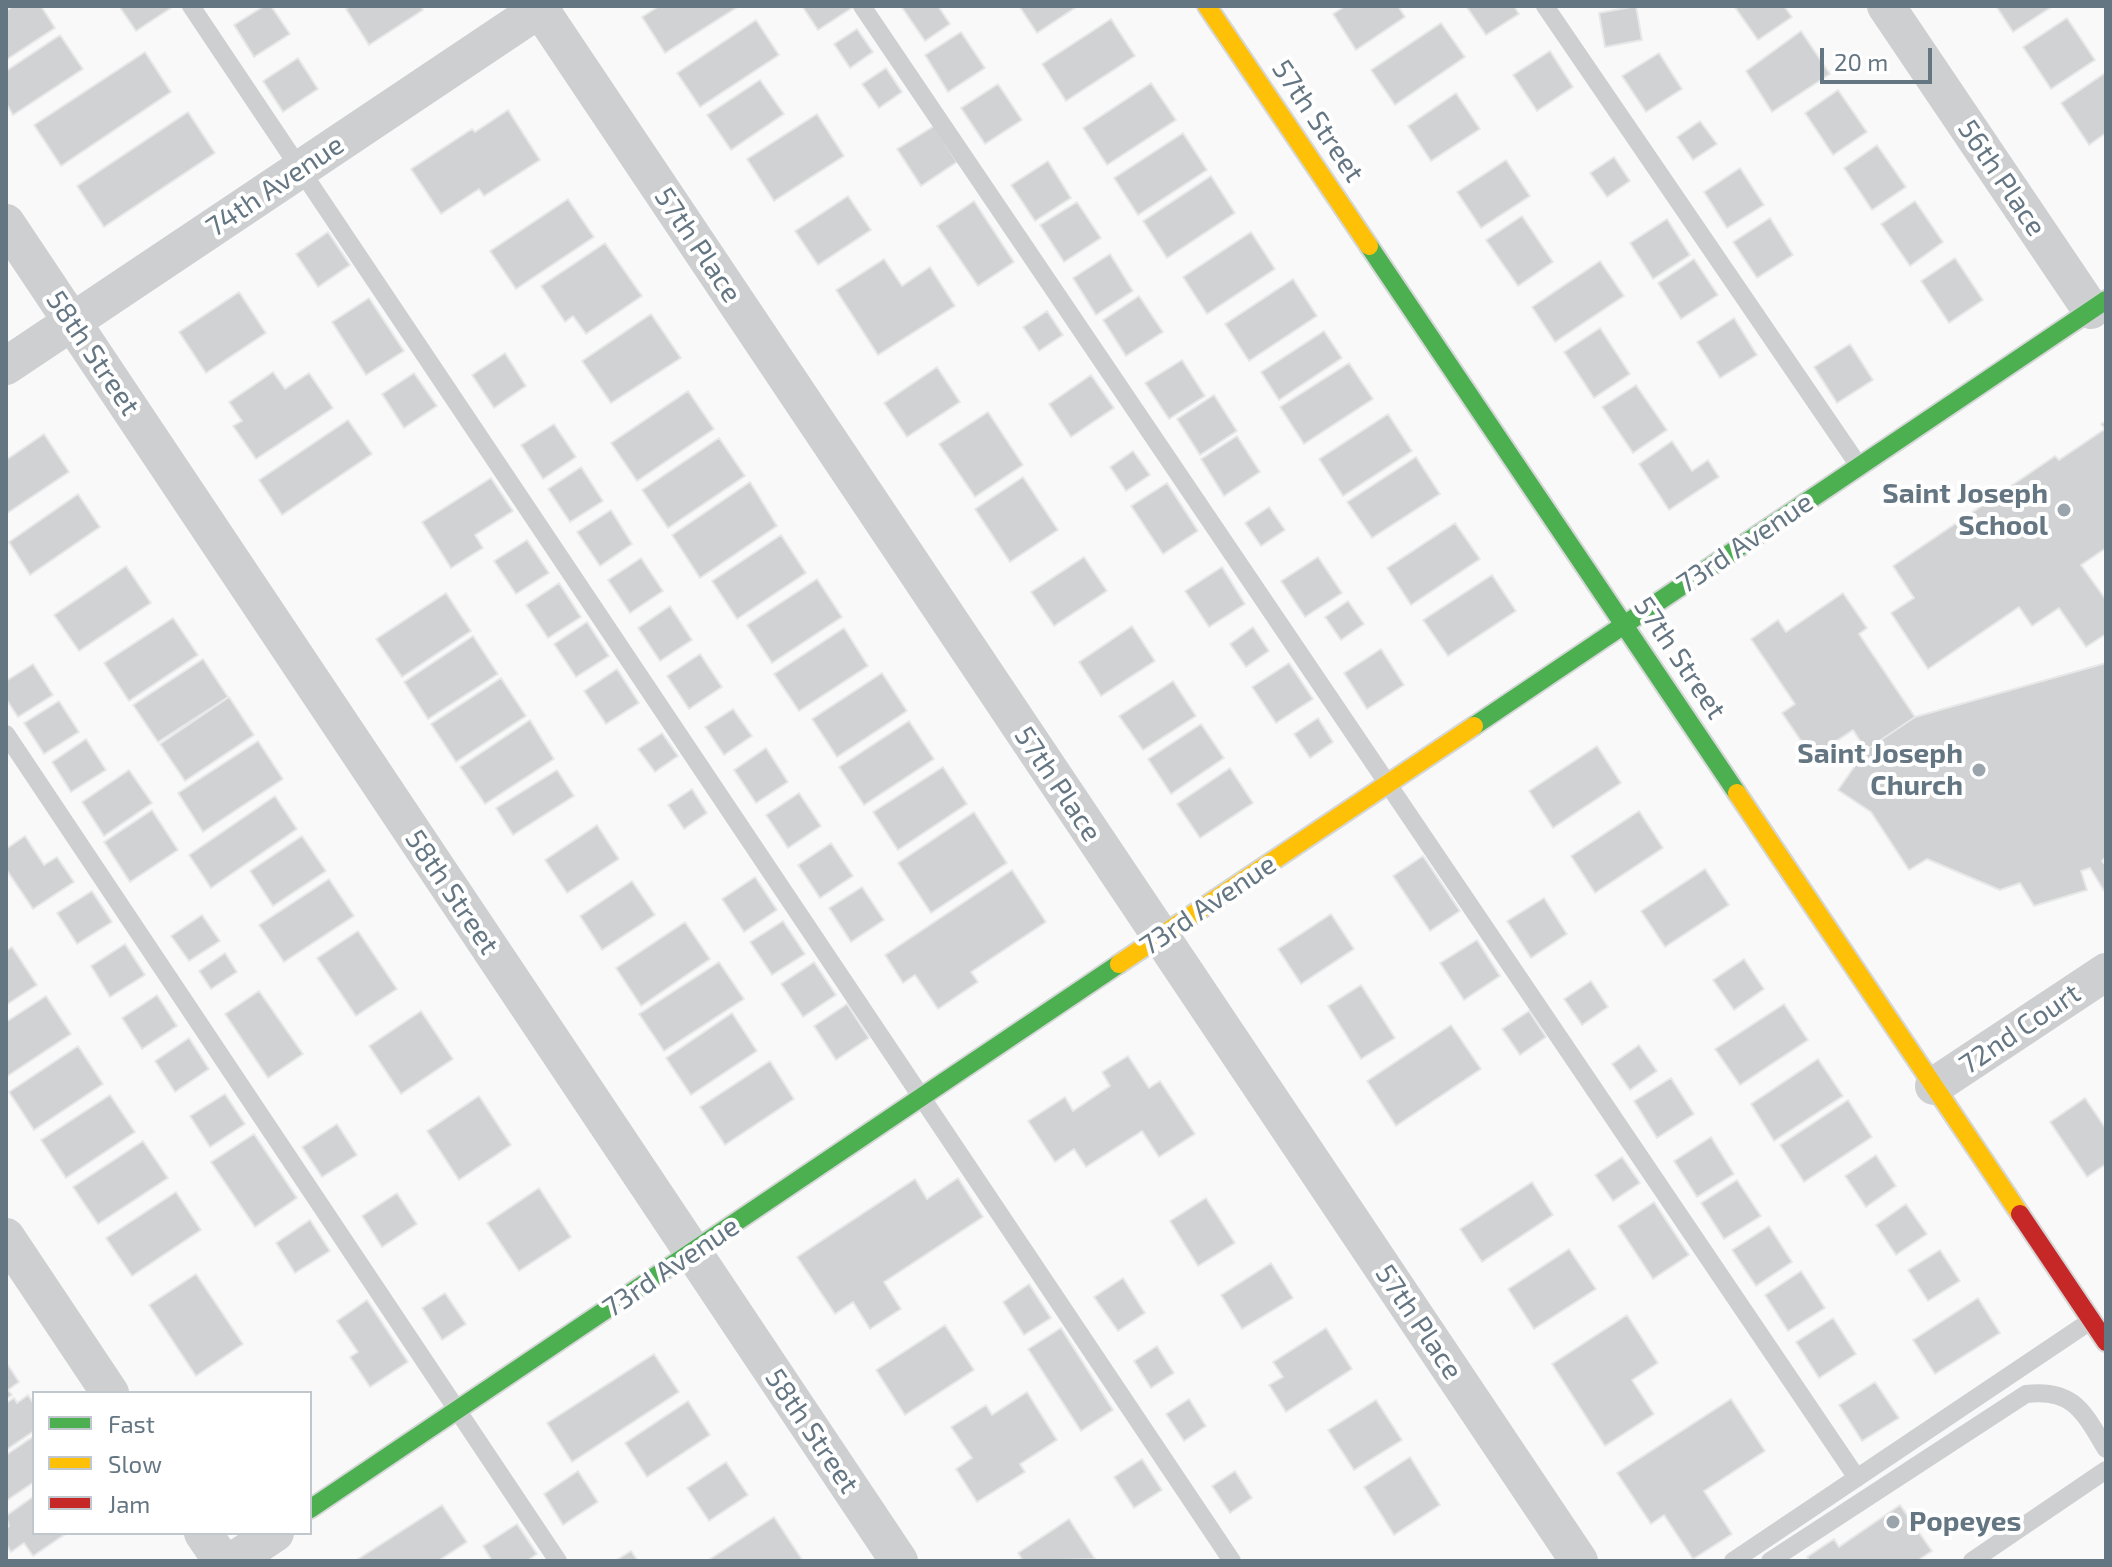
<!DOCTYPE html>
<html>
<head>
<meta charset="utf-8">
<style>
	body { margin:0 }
	#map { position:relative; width:2112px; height:1567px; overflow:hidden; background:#f9f9f9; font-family:"Exo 2",sans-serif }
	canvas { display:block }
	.frame { position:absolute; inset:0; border:8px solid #657683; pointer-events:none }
	.legend { position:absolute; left:32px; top:1391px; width:280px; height:144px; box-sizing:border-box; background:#fff; border:2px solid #c1c8cd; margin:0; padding:10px 14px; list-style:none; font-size:24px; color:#657683 }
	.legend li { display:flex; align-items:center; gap:16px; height:40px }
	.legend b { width:40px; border:2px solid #c1c8cd }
	.scale { position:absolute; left:1820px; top:48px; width:112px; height:36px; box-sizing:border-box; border:4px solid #657683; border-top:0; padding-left:10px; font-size:24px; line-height:28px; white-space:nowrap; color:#657683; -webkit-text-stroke:6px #fff; paint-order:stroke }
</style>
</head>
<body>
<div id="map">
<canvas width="2112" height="1567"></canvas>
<div class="frame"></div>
<ul class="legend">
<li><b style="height:10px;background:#4caf50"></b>Fast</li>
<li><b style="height:10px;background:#ffc107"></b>Slow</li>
<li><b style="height:10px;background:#c62828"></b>Jam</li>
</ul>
<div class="scale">20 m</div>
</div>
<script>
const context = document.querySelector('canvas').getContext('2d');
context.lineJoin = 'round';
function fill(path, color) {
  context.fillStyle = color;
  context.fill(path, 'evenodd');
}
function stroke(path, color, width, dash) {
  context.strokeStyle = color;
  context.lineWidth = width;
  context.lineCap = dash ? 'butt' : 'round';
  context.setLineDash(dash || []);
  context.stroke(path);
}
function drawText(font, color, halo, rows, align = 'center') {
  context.font = font + ' "Exo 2",sans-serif';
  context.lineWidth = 8;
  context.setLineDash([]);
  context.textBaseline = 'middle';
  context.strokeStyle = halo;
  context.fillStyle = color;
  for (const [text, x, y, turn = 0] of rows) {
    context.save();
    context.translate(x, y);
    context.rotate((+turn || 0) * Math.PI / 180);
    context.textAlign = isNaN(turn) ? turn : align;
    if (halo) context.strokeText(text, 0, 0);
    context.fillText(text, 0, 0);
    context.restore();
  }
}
const building = new Path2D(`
	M13 6H41L55 28 6 60V11Z
	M119 6H170L171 8 136 31Z
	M264 6H271L290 34 254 57 234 25Z
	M351 6H421L423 10 369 45 346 9Z
	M659 6H735L736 8 665 53 642 17Z
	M802 6H855L818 30Z
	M901 6H938L950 24 925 41Z
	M1019 6H1078L1037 33Z
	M1345 6H1398L1405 17 1356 50 1333 14Z
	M1466 6H1514L1519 14 1486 35Z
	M1636 6 1642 40 1605 47 1599 13Z
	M1734 6H1784L1792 17 1758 40Z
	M1996 6H2053L2013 32Z
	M2067 18 2095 60 2051 89 2023 47Z
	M1111 19 1135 56 1066 101 1042 64Z
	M756 20 779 55 700 107 677 73Z
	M1441 23 1465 57 1395 105 1371 70Z
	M857 29 873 52 850 68 834 44Z
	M1801 31 1830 74 1772 112 1746 71Z
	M961 32 985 68 948 92 925 55Z
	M60 35 83 69 13 115 6 103V71Z
	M1550 51 1573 87 1537 111 1513 75Z
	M145 52 171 92 61 166 34 125Z
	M1659 53 1682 89 1646 112 1622 76Z
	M298 58 318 89 283 112 263 81Z
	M886 68 902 92 879 108 862 84Z
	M2105 73 2106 133 2089 145 2061 103Z
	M760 80 784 114 731 150 707 115Z
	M1151 83 1176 120 1107 165 1083 128Z
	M998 84 1022 120 985 144 961 108Z
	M1838 90 1867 132 1833 155 1805 113Z
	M1456 93 1480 129 1431 161 1408 126Z
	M508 110 540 160 484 196 479 189 441 214 411 169 472 129 475 132Z
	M188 112 215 153 104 227 77 186Z
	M817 114 844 156 774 201 747 159Z
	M1700 121 1717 144 1693 160 1677 137Z
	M934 126 957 162 921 186 897 149Z
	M1183 133 1207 170 1138 215 1114 178Z
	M1877 145 1906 187 1872 210 1844 168Z
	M1614 157 1630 181 1607 197 1590 173Z
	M1506 160 1530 196 1481 228 1457 192Z
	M1048 161 1071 198 1035 221 1011 185Z
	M1740 168 1764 205 1727 228 1704 192Z
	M1211 176 1235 213 1167 258 1143 221Z
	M848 196 871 230 818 265 795 231Z
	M568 199 594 237 516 289 490 251Z
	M974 201 1014 262 978 286 937 226Z
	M1915 201 1943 242 1910 266 1881 224Z
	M1077 202 1101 238 1064 262 1040 225Z
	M1522 216 1553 262 1518 286 1486 240Z
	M1770 218 1793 255 1757 278 1733 242Z
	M1667 219 1690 255 1653 279 1630 243Z
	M328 232 350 265 318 287 296 254Z
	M1251 232 1275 269 1207 314 1183 277Z
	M605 243 642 296 586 334 573 316 565 322 541 286Z
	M1110 254 1133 291 1096 315 1073 278Z
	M1955 258 1983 300 1949 323 1921 281Z
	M884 259 902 286 930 267 955 306 878 355 836 290Z
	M1694 259 1718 295 1681 319 1658 283Z
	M1600 261 1624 296 1555 342 1532 307Z
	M1293 279 1317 316 1249 361 1225 324Z
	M239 292 266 333 206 373 179 332Z
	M1139 296 1163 332 1126 356 1103 320Z
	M369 298 404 351 366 375 332 322Z
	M1047 311 1063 335 1039 351 1023 327Z
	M651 314 681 358 611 403 582 361Z
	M1734 318 1757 355 1720 378 1697 342Z
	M1600 328 1630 374 1594 398 1564 352Z
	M1324 331 1342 358 1279 400 1261 372Z
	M1850 344 1873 380 1837 403 1814 367Z
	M505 353 526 386 494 408 472 375Z
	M1182 360 1205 396 1169 419 1145 383Z
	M1349 363 1373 399 1304 444 1280 407Z
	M937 367 960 402 907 437 884 403Z
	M273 372 285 389 309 373 333 408 256 459 233 426 242 421 229 402Z
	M414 373 437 406 404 428 382 394Z
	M1091 375 1114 408 1071 437 1049 404Z
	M1636 385 1667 430 1633 453 1602 407Z
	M688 391 714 429 637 481 611 443Z
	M1214 395 1237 431 1200 455 1177 419Z
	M988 412 1023 465 975 497 939 444Z
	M1388 414 1412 451 1343 496 1319 459Z
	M348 420 372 454 282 515 259 480Z
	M2106 421V548L2081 565 2106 600V634L2086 647 2059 608 2032 626 2019 607 1928 669 1891 613 1914 598 1893 566 2055 456 2059 460 2105 429 2101 424Z
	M554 424 576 457 543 479 521 445Z
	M44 434 69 472 6 514V460Z
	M1237 436 1260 472 1224 496 1201 459Z
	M719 438 745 476 668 528 642 490Z
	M1672 441 1692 471 1708 460 1719 477 1669 510 1639 464Z
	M1133 451 1150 475 1126 491 1110 467Z
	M1416 457 1440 494 1372 538 1347 502Z
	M581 467 603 501 570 522 548 489Z
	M1023 477 1058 530 1010 562 975 509Z
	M491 478 513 511 475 535 483 548 451 568 422 522Z
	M750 482 777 526 700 578 672 535Z
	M1167 483 1198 531 1163 554 1131 506Z
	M78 494 100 527 30 575 9 542Z
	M1269 507 1285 530 1261 546 1245 523Z
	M611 510 632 544 600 566 577 532Z
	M1455 523 1480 559 1411 605 1387 568Z
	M781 535 806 573 737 619 712 581Z
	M527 540 549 573 516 594 494 561Z
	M1084 557 1107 591 1054 626 1031 592Z
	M1318 557 1342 593 1305 617 1281 581Z
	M641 558 663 591 630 613 608 580Z
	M126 566 151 603 79 651 54 615Z
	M1222 567 1245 604 1209 627 1185 591Z
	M1492 575 1516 611 1448 656 1423 620Z
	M817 579 842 617 772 663 747 625Z
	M559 583 581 617 548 638 526 605Z
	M446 593 471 631 402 677 376 639Z
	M1843 593 1867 628 1859 634 1915 717 1866 750 1853 730 1812 757 1782 713 1795 704 1751 639 1778 620 1786 632Z
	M1348 601 1364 624 1341 640 1325 617Z
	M670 606 692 640 660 661 638 628Z
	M173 618 198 655 129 701 104 663Z
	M587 622 609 656 576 677 554 644Z
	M1132 626 1155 661 1101 696 1079 662Z
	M1253 627 1269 651 1246 667 1230 644Z
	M844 628 868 666 799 711 774 674Z
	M473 636 498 674 428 719 404 682Z
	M1381 649 1404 685 1367 709 1344 673Z
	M700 654 722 687 689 709 667 676Z
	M203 659 228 697 158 742 133 705Z
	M1289 663 1313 699 1276 723 1252 687Z
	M2106 663V856L2102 861 2106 866V894L2090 868 2081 871 2087 890 2034 906 2020 883 2000 890 1927 859 1909 870 1871 812 1838 790 1866 750 1915 717Z
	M33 664 53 695 18 717 6 699V681Z
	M617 669 639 703 606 724 584 691Z
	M882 673 907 711 837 757 812 719Z
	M501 678 526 716 456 762 431 724Z
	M1173 681 1196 716 1143 750 1119 716Z
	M229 697 254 735 185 781 160 744Z
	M59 701 79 732 44 754 24 723Z
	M733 709 752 736 724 755 705 727Z
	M1318 718 1333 742 1310 758 1294 734Z
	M530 720 554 759 485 804 460 767Z
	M909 721 934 759 864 805 839 767Z
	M1201 724 1224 758 1171 794 1148 759Z
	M662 733 678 756 655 772 638 749Z
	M86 739 106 770 71 792 52 762Z
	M258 741 283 779 203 832 178 793Z
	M1597 746 1621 783 1553 828 1529 791Z
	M766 748 788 782 756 803 734 770Z
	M943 767 967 804 898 850 873 812Z
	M1230 768 1253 803 1200 838 1177 804Z
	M129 770 152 803 104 836 82 802Z
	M557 770 574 796 513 835 496 808Z
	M692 789 707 813 684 829 668 805Z
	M799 793 821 826 788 848 766 815Z
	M275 796 297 829 211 888 189 855Z
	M152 810 178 850 130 882 104 842Z
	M1639 811 1663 848 1595 893 1571 856Z
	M974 812 1007 863 931 913 898 863Z
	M597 825 619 859 567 893 545 860Z
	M25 836 44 865 57 857 74 882 33 909 6 869V849Z
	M302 836 326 871 273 906 250 871Z
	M831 843 853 876 820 898 798 865Z
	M1423 856 1460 911 1430 931 1393 876Z
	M1705 869 1729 905 1665 947 1641 911Z
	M1012 870 1046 922 971 972 978 982 938 1009 915 975 903 983 885 955Z
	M755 877 777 910 744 932 722 899Z
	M329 879 354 916 284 962 259 925Z
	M632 881 655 915 602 950 580 916Z
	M862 887 884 920 851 942 829 908Z
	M92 891 112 922 77 944 57 913Z
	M1544 898 1567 934 1531 958 1507 921Z
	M1331 914 1354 949 1301 984 1278 949Z
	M202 915 220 941 189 961 171 936Z
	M783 921 805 954 772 975 750 942Z
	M685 922 710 959 641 1006 616 968Z
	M358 931 397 989 356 1016 317 958Z
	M1477 940 1500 976 1464 1000 1440 963Z
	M125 944 145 975 110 997 91 966Z
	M12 947 37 985 6 1005V951Z
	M225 953 237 972 211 989 199 971Z
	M1744 959 1764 989 1734 1010 1713 980Z
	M719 962 744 999 664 1051 639 1014Z
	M814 962 836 995 803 1017 781 984Z
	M1591 981 1608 1007 1582 1025 1564 999Z
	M1361 985 1395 1038 1361 1059 1328 1006Z
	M259 991 303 1054 268 1078 225 1014Z
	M157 995 177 1026 142 1049 122 1018Z
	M46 996 71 1034 6 1077V1022Z
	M847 1004 869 1038 836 1060 814 1026Z
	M1784 1004 1808 1040 1740 1085 1715 1049Z
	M421 1011 453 1059 401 1094 369 1046Z
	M1529 1011 1546 1037 1520 1055 1502 1029Z
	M732 1013 757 1051 691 1095 666 1058Z
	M1451 1025 1481 1069 1396 1126 1367 1081Z
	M189 1038 209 1069 175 1092 155 1061Z
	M1639 1045 1657 1071 1630 1090 1612 1064Z
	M78 1046 103 1084 34 1130 9 1092Z
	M1128 1056 1149 1088 1160 1081 1195 1134 1159 1157 1142 1131 1086 1167 1074 1149 1055 1162 1028 1121 1065 1097 1073 1111 1110 1086 1102 1072Z
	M1818 1059 1843 1096 1774 1141 1751 1104Z
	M770 1061 794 1099 725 1145 700 1107Z
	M1671 1078 1694 1114 1657 1138 1634 1101Z
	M225 1094 245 1124 210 1147 190 1116Z
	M110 1095 135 1132 66 1178 41 1140Z
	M479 1096 511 1145 459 1180 427 1131Z
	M2085 1098 2106 1129V1164L2087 1177 2050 1122Z
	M1848 1100 1872 1137 1804 1182 1780 1145Z
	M337 1124 357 1155 322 1177 302 1147Z
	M254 1134 297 1198 255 1227 211 1162Z
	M1711 1137 1734 1174 1697 1197 1674 1161Z
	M143 1141 168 1178 98 1224 73 1187Z
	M1876 1155 1896 1186 1866 1207 1845 1176Z
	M1622 1157 1640 1183 1613 1201 1595 1175Z
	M958 1178 983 1217 884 1282 901 1309 870 1329 853 1302 835 1314 797 1257 915 1179 927 1199Z
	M1737 1180 1761 1216 1724 1239 1701 1203Z
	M1532 1182 1553 1215 1482 1262 1460 1229Z
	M539 1188 571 1237 519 1271 487 1223Z
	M176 1192 201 1230 132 1276 106 1238Z
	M397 1193 417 1224 382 1247 362 1216Z
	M1206 1198 1235 1243 1198 1266 1170 1221Z
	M1654 1202 1689 1255 1653 1279 1618 1226Z
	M1906 1204 1927 1234 1896 1255 1876 1225Z
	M310 1220 330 1251 295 1273 276 1243Z
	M1769 1226 1792 1262 1756 1286 1732 1250Z
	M1569 1249 1596 1289 1534 1329 1508 1289Z
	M1940 1250 1960 1281 1928 1301 1908 1270Z
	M1271 1263 1293 1298 1242 1329 1221 1295Z
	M1801 1271 1825 1308 1788 1331 1765 1295Z
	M196 1274 243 1344 196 1376 149 1305Z
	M1123 1278 1145 1313 1118 1331 1094 1297Z
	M1029 1284 1051 1318 1024 1335 1003 1302Z
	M445 1293 466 1324 442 1340 422 1308Z
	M1978 1298 2000 1333 1935 1374 1913 1340Z
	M367 1300 408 1362 370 1387 350 1357 358 1352 337 1321Z
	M1627 1315 1658 1363 1632 1380 1654 1414 1605 1446 1552 1364Z
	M1833 1318 1856 1354 1819 1378 1796 1342Z
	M945 1325 974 1370 905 1415 876 1370Z
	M1061 1328 1113 1410 1081 1431 1028 1349Z
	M1326 1328 1352 1369 1286 1412 1269 1385 1283 1377 1273 1362Z
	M1157 1346 1174 1373 1151 1388 1134 1361Z
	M654 1354 679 1392 572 1462 547 1423Z
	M6 1362 19 1382 8 1390 12 1395 6 1399Z
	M1875 1382 1899 1418 1862 1441 1839 1405Z
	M1027 1392 1057 1440 1020 1464 1025 1472 977 1502 956 1469 972 1458 951 1427 986 1405 992 1415Z
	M28 1395 34 1404V1431L6 1450V1403L14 1398 17 1403Z
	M1189 1399 1206 1426 1184 1441 1166 1414Z
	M1731 1399 1765 1451 1704 1491 1732 1534 1693 1559 1664 1515 1651 1524 1617 1473Z
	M1376 1400 1402 1440 1354 1470 1328 1430Z
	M688 1401 710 1435 647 1477 625 1443Z
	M34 1436V1482L6 1501V1455Z
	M1410 1457 1440 1505 1394 1535 1364 1487Z
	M1142 1459 1162 1490 1134 1508 1114 1477Z
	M726 1462 748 1495 709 1521 687 1488Z
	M578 1471 598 1502 563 1525 544 1494Z
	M1235 1471 1252 1498 1230 1513 1212 1486Z
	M34 1496V1533H67L33 1556 24 1543 11 1552 6 1544V1529L9 1526 6 1516Z
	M442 1505 467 1542 438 1561H355Z
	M1900 1505 1932 1551 1917 1561H1810L1807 1557 1834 1539 1839 1547Z
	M774 1517 803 1561H707Z
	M1069 1519 1095 1559 1023 1561 1018 1553Z
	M517 1524 537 1554 527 1561H492L483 1546Z
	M631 1551 638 1561H615Z`);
const lane = new Path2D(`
	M191 6 1232 1561
	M862 6 1857 1478
	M1545 6 1859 466
	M6 734 558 1561
	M1733 1561 2092 1320
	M1770 1561 2026 1394C2074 1388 2084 1413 2106 1449
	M1972 1561 2106 1470`);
const street = new Path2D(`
	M538 6 1579 1561
	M1886 6 2091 310
	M6 223 899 1561
	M6 366 544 6
	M1934 1086 2106 972
	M6 1237 110 1393
	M203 1533 222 1561
	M233 1561 275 1533`);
const fast = new Path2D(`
	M1369 246 1737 793
	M1474 726 2106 300
	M310 1509 1119 964`);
const slow = new Path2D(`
	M1207 6 1369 246
	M1737 793 2020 1214
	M1119 964 1474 726`);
const jam = new Path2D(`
	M2020 1214 2106 1342`);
const markers = [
	[2064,510,8,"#99a4ac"],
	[1979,770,8,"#99a4ac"],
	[1893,1522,8,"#99a4ac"]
];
const streetNames = [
	["57th Street",1318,121,56],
	["56th Place",2002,178,56],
	["74th Avenue",275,186,-34],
	["57th Place",698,245,56],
	["58th Street",93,353,56],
	["73rd Avenue",1745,543,-34],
	["57th Street",1680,658,56],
	["57th Place",1058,784,56],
	["58th Street",452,892,56],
	["73rd Avenue",1208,905,-34],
	["72nd Court",2020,1029,-34],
	["73rd Avenue",671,1267,-34],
	["57th Place",1419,1322,56],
	["58th Street",812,1431,56]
];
const poiNames = [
	["Saint Joseph",2048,494],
	["School",2048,526],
	["Saint Joseph",1963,754],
	["Church",1963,786],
	["Popeyes",1909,1522,"left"]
];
fill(building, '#d0d2d3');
stroke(building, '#e8e8e8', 2);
stroke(fast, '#d5d6d7', 22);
stroke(slow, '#d5d6d7', 22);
stroke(jam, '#d5d6d7', 22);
stroke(lane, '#cecfd0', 18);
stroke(street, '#cecfd0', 38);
stroke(fast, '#4caf50', 18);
stroke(slow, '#ffc107', 18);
stroke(jam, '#c62828', 18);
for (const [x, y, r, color] of markers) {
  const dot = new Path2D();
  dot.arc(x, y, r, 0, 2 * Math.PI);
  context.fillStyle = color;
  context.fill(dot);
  stroke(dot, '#fff', 3);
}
drawText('28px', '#657683', '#fff', streetNames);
drawText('bold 28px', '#657683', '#fff', poiNames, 'right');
</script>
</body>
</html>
